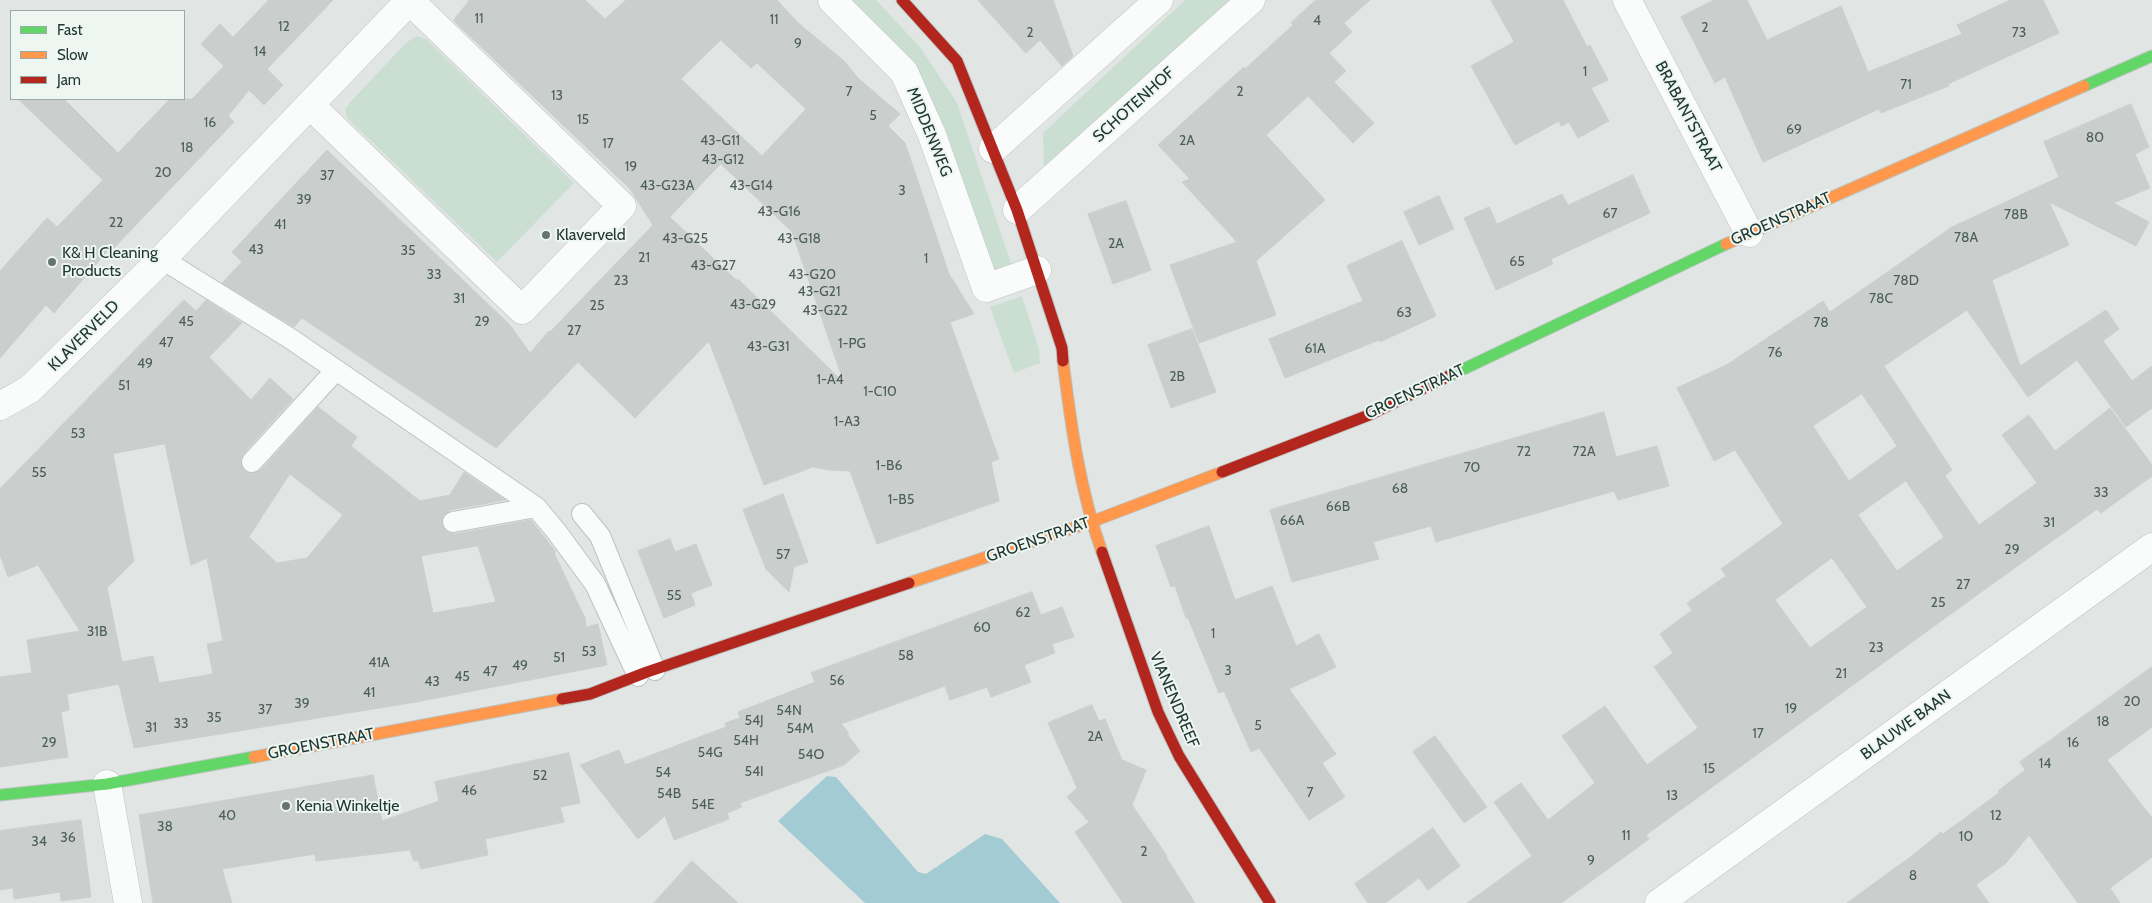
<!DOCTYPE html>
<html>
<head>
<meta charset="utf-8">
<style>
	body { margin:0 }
	#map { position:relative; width:2152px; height:903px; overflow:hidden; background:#e1e6e4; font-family:Cabin,sans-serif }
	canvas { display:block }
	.legend { position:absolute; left:10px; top:10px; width:175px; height:90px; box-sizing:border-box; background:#eef6f2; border:1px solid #9caaa5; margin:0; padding:6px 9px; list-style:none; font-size:15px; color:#213832 }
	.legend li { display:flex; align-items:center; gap:10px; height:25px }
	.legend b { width:25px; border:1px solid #9caaa5 }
</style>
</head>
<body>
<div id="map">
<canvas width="2152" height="903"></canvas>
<ul class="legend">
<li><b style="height:6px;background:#63d668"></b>Fast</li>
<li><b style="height:6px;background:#ff974d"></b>Slow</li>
<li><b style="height:6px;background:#b3261e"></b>Jam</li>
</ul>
</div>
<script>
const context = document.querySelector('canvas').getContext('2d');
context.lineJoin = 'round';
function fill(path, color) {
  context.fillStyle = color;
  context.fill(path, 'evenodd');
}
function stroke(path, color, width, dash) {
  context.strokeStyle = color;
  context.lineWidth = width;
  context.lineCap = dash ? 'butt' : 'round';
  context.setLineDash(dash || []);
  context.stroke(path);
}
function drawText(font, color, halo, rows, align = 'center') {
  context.font = font + ' Cabin,sans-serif';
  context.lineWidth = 4;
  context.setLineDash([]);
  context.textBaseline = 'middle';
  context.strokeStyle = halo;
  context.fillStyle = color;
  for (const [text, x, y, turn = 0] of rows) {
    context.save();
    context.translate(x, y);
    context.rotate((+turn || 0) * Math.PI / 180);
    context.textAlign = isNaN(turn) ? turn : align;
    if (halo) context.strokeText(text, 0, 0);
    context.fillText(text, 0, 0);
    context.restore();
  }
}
const green = new Path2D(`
	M845 0H876L920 47 957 103 1012 266 998 272 991 269 940 126Z
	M1185 0H1232L1044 168 1043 133Z
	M416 36 426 39 574 183 497 262 347 118 345 109 352 100 406 43Z
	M1022 296 1039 349 1040 363 1014 373 990 307Z`);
const water = new Path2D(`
	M827 776 836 777 918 872 926 874 985 834 1002 839 1060 903H865L778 821Z`);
const building = new Path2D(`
	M269 0H333L267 69 283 85 264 105 249 90 228 116 234 122 112 250 110 248 54 313 46 305 0 358V271L47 218 57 227 103 180 18 99H64L118 153 170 99H192L224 66 201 44 220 24 233 37Z
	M470 0H585L605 19 626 0H777L797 22 844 61 858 78 900 114 888 126 905 143 949 274 974 314 950 322 999 459 991 462 999 501 877 544 850 471 830 470 813 467 764 485 709 341 635 418 578 362 496 448 302 318 294 327 222 283 242 262 232 252 327 150 510 325 530 353 549 331 550 332 653 225 630 189 455 22 454 20ZM721 40 751 68 757 63 806 109 762 156 681 79ZM721 164 792 232 844 383 738 279 737 281 670 217Z
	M978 0H1053L1073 56 1062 66 1040 40 1026 53Z
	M1316 0H1370L1344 23 1352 32 1329 53 1346 71 1334 82 1374 123 1353 143 1308 96 1266 135 1325 200 1256 261 1276 315 1199 343 1170 265 1237 242 1182 182 1190 179 1158 145 1244 67 1245 69 1293 25 1291 23Z
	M1491 0H1563L1587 47 1590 45 1608 80 1591 88 1609 121 1578 138 1569 122 1561 126 1559 121 1515 145 1471 66 1514 42Z
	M1714 0H1747L1767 40 1841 6 1868 72 1962 34 1957 25 2010 0H2043L2059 33 1948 84 1949 86 1881 113 1879 109 1763 162 1725 77 1715 83 1681 17Z
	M2131 104 2149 147 2135 154 2150 188 2113 203 2149 222 2136 246 2049 202 2069 245 1992 280 2020 366 2106 310 2119 329 2103 341 2132 381 2152 366V408L2126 427 2077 360 2028 397 1967 310 1884 366 1952 470 1945 476 1979 525 2037 483 2002 435 2029 415 2055 451 2110 408 2152 465V476L2101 513 2097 509 1984 590 1646 835 1649 839 1561 903H1467L1532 856 1494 802 1521 783 1548 820 1595 783 1562 736 1605 706 1647 765 1698 728 1654 667 1673 653 1660 634 1692 610 1687 603 1726 576 1721 569 1783 524 1735 450 1714 461 1677 388 1728 364 1823 301 1830 312 1952 227 2059 177 2044 142ZM1862 394 1897 446 1849 481 1813 426ZM1906 481 1944 537 1897 571 1858 515ZM1832 558 1867 607 1810 648 1775 600Z
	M1633 175 1650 213 1551 259 1553 264 1496 290 1464 218 1489 207 1497 224 1562 194 1568 205Z
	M1439 196 1454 229 1419 245 1404 212Z
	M1126 201 1151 270 1113 284 1088 214Z
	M1402 241 1436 316 1380 342 1379 340 1285 378 1269 339 1363 301 1347 266Z
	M184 300 196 311 206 300 242 323 209 357 251 400 270 378 293 399 243 454 241 465 244 471 255 473 261 470 318 407 357 437 351 446 420 501 450 495 464 472 505 500 450 510 442 518 441 524 444 529 449 533 455 534 531 520 556 552 554 553 585 618 586 627 598 624 607 665 416 702 134 748 119 684 67 694 69 710 61 712 68 757 0 767V677L32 673 27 640 80 631 38 565 8 577 0 555V489ZM165 444 191 565 207 558 223 641 207 644 213 674 159 683 153 656 122 662 107 588 134 561 113 454ZM290 474 343 515 307 558 277 563 249 537ZM478 546 496 602 433 613 421 556Z
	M1192 329 1216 392 1171 408 1148 345Z
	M1604 412 1616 457 1657 446 1669 486 1618 500 1614 491 1436 542 1431 526 1373 542 1379 559 1292 582 1270 510Z
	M783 494 808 562 794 567 789 592 766 569 743 510Z
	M1209 526 1235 600 1272 586 1296 646 1319 634 1336 667 1289 689 1336 754 1322 763 1345 797 1309 820 1259 748 1251 752 1224 691 1219 693 1188 618H1186L1175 586 1171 587 1156 546Z
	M670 539 675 552 696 544 712 585 691 593 695 605 664 618 638 551Z
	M1032 592 1041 615 1062 607 1074 637 1052 644 1055 653 1024 665 1031 682 991 697 987 687 950 700 945 686 841 724 849 733 847 734 860 751 844 765 740 803 742 807 727 813 729 819 674 840 665 816 638 839 580 765 619 750 625 765 726 727 725 723 740 718 738 712 815 682 811 673Z
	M2152 667V727L2107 760 2152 818V857L2110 888 2120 903H2078L2029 835 2006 863 1976 885 1989 903H1847L1913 855 1941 832 1943 834 1999 793 1998 791 2025 770 2020 762Z
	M1092 705 1099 721 1105 719 1122 760 1146 770 1132 805 1167 856 1166 857 1195 903H1123L1075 832 1089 822 1067 797 1077 788 1048 723Z
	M1435 736 1487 807 1464 823 1413 752Z
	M569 753 580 803 560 807 564 822 485 839 488 855 421 869 418 860 414 861 410 850 316 861 315 854 222 869 232 903H153L139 815 373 775 382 821 439 801 435 782Z
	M81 820 91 897 61 901 60 892 14 899 13 888 0 890V831Z
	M1433 828 1460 866 1428 890 1419 878 1385 903H1368L1355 884Z
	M692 861 738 903H654Z`);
const lane = new Path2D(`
	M162 259 291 339 536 507 556 531 595 584 638 676
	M252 462 336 370
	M582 514 600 536 655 670
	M453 522 536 507`);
const street = new Path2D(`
	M832 0 904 72 932 135 986 288 1037 270
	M1627 0 1749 233
	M310 105 522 310 622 206 410 1
	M993 149 1159 0
	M1017 210 1251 0
	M0 406 30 389 162 259 410 0
	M107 784 128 903
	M1659 903 2152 547`);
const fast = new Path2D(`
	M2084 86 2152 56
	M1449 376 1726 244
	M0 795 107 784 254 757`);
const slow = new Path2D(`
	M1726 244 2084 86
	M1063 361C1071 426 1080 491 1102 552
	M909 583 1091 522 1222 472
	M254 757 562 699`);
const jam = new Path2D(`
	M902 0 957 61 1017 210 1062 348 1063 361
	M1222 472 1369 415 1449 376
	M1102 552 1158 712 1179 756 1270 903
	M562 699 590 694 647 672 909 583`);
const markers = [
	[546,235,5,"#647570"],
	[52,262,5,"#647570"],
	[286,806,5,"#647570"]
];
const numberNames = [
	["11",479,19],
	["11",774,20],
	["4",1317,21],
	["12",284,27],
	["2",1705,28],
	["2",1030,33],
	["73",2019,33],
	["9",798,44],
	["14",260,52],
	["1",1585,72],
	["71",1906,85],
	["7",849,92],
	["2",1240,92],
	["13",557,96],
	["5",873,116],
	["15",583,120],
	["16",210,123],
	["69",1794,130],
	["80",2095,138],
	["43-G11",720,141],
	["2A",1187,141],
	["17",608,144],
	["18",187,148],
	["43-G12",723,160],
	["19",631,167],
	["20",163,173],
	["37",327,176],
	["43-G23A",667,186],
	["43-G14",751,186],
	["3",902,191],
	["39",304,200],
	["43-G16",779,212],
	["67",1610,214],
	["78B",2016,215],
	["22",116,223],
	["41",280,225],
	["78A",1966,238],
	["43-G25",685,239],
	["43-G18",799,239],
	["2A",1116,244],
	["43",256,250],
	["35",408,251],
	["21",644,258],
	["1",926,259],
	["65",1517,262],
	["43-G27",713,266],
	["33",434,275],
	["43-G20",812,275],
	["23",621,281],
	["78D",1906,281],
	["43-G21",819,292],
	["31",459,299],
	["78C",1881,299],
	["43-G29",753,305],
	["25",597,306],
	["43-G22",825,311],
	["63",1404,313],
	["45",186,322],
	["29",482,322],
	["78",1821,323],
	["27",574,331],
	["47",166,343],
	["1-PG",852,344],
	["43-G31",768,347],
	["61A",1315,349],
	["76",1775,353],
	["49",145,364],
	["2B",1177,377],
	["1-A4",830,380],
	["51",124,386],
	["1-C10",880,392],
	["1-A3",847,422],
	["53",78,434],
	["72",1524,452],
	["72A",1584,452],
	["1-B6",889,466],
	["70",1472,468],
	["55",39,473],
	["68",1400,489],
	["33",2101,493],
	["1-B5",901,500],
	["66B",1338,507],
	["66A",1292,521],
	["31",2049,523],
	["29",2012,550],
	["57",783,555],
	["27",1963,585],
	["55",674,596],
	["25",1938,603],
	["62",1023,613],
	["60",982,628],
	["31B",97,632],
	["1",1213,634],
	["23",1876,648],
	["53",589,652],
	["58",906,656],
	["51",559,658],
	["41A",379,663],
	["49",520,666],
	["3",1228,671],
	["47",490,672],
	["21",1841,674],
	["45",462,677],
	["56",837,681],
	["43",432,682],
	["41",369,693],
	["20",2132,702],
	["39",302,704],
	["19",1791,709],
	["37",265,710],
	["54N",789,711],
	["35",214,718],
	["54J",754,721],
	["18",2103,722],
	["33",181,724],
	["5",1258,726],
	["31",151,728],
	["54M",800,729],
	["17",1758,734],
	["2A",1095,737],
	["54H",746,741],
	["29",49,743],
	["16",2073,743],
	["54G",710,753],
	["54O",811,755],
	["14",2045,764],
	["15",1709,769],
	["54I",754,772],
	["54",663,773],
	["52",540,776],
	["46",469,791],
	["7",1310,793],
	["54B",669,794],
	["13",1672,796],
	["54E",703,805],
	["40",227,816],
	["12",1996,816],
	["38",165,827],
	["11",1626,836],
	["10",1966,837],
	["36",68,838],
	["34",39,842],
	["2",1144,852],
	["9",1591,861],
	["8",1913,876]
];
const streetNames = [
	["SCHOTENHOF",1134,105,-42],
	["BRABANTSTRAAT",1688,117,62],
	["MIDDENWEG",929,132,68],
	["GROENSTRAAT",1781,219,-24],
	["KLAVERVELD",84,336,-45],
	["GROENSTRAAT",1415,392,-25],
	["GROENSTRAAT",1038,540,-19],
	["VIANENDREEF",1174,700,67],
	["BLAUWE BAAN",1906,725,-36],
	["GROENSTRAAT",321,744,-11]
];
const poiNames = [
	["Klaverveld",556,235],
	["K& H Cleaning",62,253],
	["Products",62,271],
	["Kenia Winkeltje",296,806]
];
fill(green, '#cadfd1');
fill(water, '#a3cbd3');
fill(building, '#cacfcd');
stroke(building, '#cacfcd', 1);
stroke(lane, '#bec3c1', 22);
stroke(street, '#bec3c1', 29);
stroke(fast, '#bdc4c1', 13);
stroke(slow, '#bdc4c1', 13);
stroke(jam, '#bdc4c1', 13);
stroke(lane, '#fafbfb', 20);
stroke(street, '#fafbfb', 28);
stroke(fast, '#63d668', 11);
stroke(slow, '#ff974d', 11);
stroke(jam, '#b3261e', 11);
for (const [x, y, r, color] of markers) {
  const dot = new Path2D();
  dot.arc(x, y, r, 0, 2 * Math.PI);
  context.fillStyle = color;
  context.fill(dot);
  stroke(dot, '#eef6f2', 2);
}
drawText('14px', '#4c5e5a', null, numberNames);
drawText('16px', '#213832', '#eef6f2', streetNames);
drawText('16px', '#213832', '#eef6f2', poiNames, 'left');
</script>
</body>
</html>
